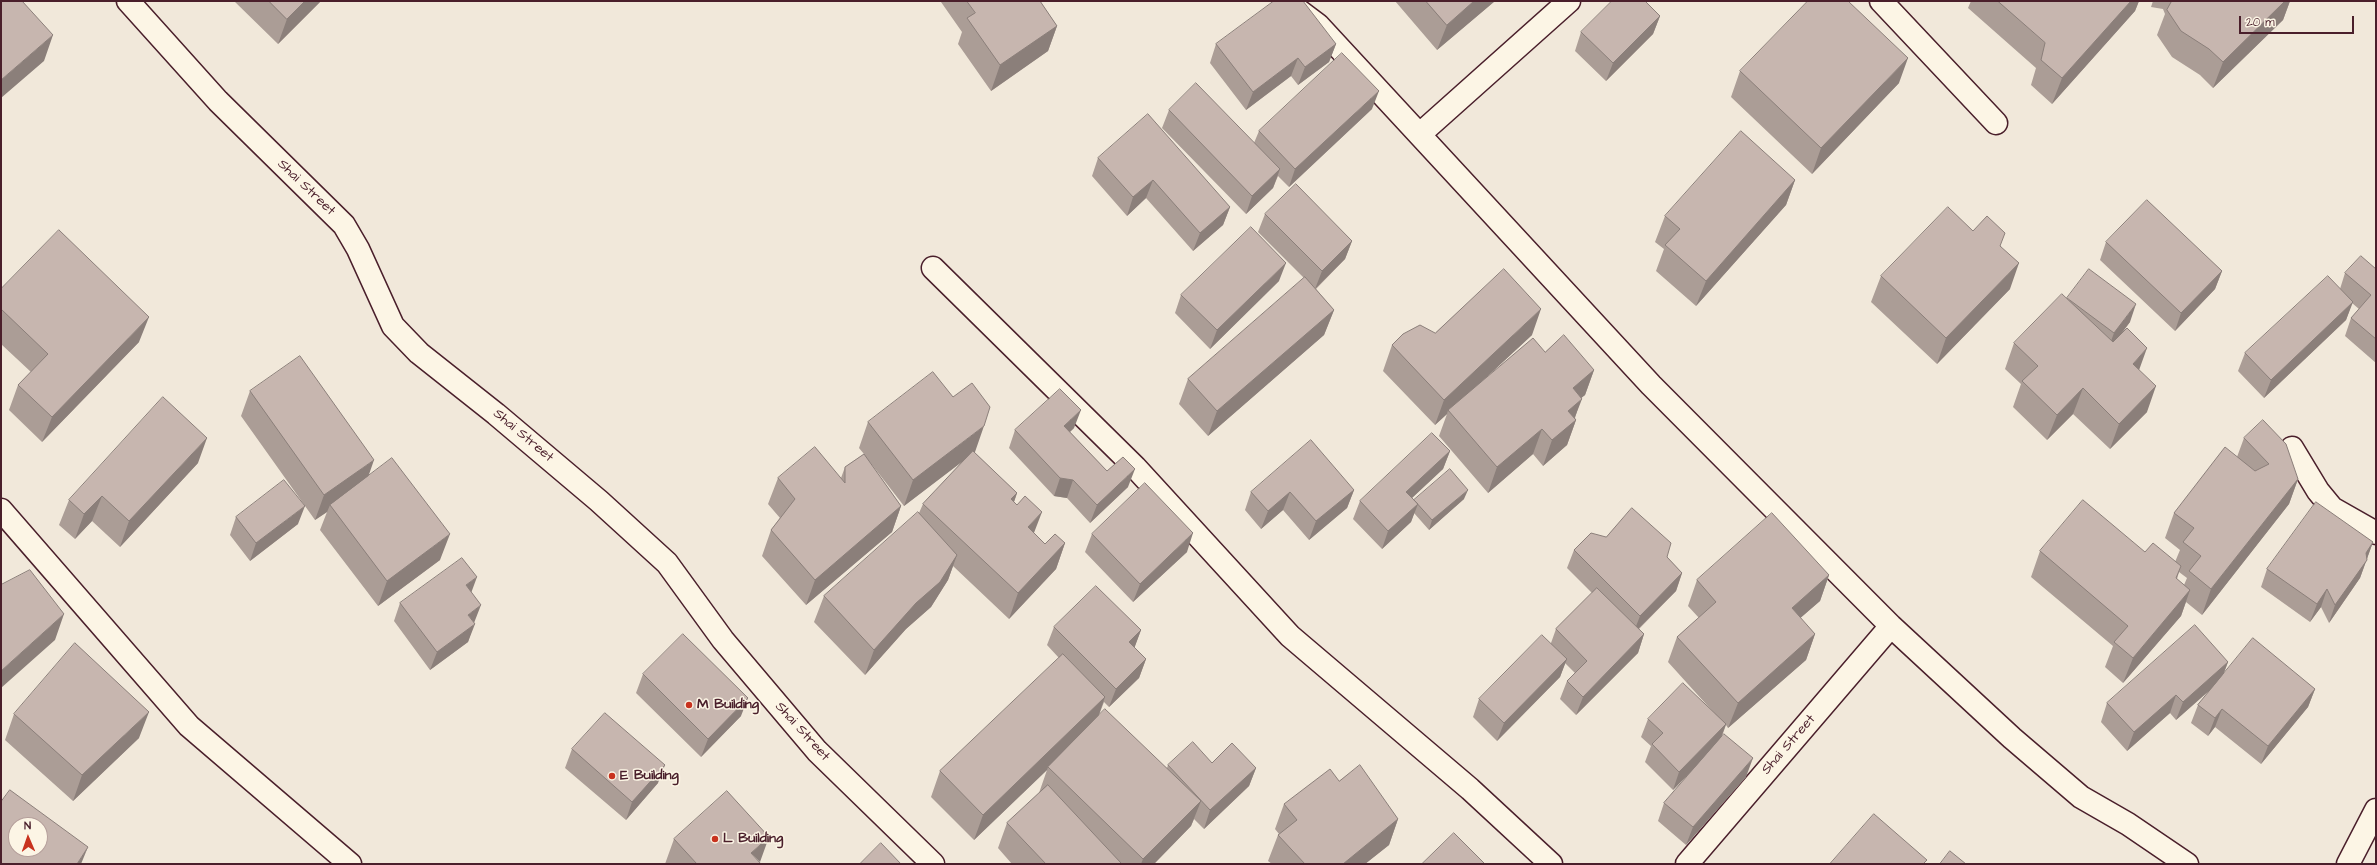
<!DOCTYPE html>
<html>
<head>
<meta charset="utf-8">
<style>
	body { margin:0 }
	#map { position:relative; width:2377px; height:865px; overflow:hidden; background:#f1e8da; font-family:"Architects Daughter",sans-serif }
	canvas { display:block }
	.frame { position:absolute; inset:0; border:2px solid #4a1f2b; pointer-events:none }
	.north { position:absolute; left:8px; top:817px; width:40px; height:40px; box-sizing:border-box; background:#fcf5e5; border:1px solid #b59f9b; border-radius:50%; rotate:358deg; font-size:11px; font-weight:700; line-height:16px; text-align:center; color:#4a1f2b }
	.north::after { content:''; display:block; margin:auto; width:14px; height:18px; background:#c8321e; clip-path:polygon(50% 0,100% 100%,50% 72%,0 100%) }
	.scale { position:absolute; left:2239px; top:16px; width:115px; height:18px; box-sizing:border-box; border:2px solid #4a1f2b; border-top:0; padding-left:5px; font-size:12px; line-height:14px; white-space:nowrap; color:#4a1f2b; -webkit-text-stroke:3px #fcf5e5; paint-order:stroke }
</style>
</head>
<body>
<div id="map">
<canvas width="2377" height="865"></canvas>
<div class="frame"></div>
<div class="north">N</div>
<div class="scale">20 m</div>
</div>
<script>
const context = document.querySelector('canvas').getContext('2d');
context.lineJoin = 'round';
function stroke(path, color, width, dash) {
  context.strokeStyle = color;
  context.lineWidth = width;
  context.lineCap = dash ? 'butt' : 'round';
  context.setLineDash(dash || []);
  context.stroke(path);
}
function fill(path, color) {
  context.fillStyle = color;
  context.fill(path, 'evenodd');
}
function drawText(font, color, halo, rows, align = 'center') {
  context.font = font + ' "Architects Daughter",sans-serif';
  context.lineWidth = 3;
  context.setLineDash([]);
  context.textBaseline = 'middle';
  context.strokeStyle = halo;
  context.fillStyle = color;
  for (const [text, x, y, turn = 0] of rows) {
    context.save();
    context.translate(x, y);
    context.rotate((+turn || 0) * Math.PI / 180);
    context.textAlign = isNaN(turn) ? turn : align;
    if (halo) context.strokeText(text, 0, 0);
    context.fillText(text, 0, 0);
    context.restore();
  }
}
const lane = new Path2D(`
	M2292 448 2318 491 2332 508 2376 533`);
const street = new Path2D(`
	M128 1 218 101 344 225 358 249 393 326 419 353 496 414 599 501 667 563 723 640 817 751 933 864
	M1286 1 1318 25 1651 385 1891 626 2012 738 2081 797 2128 824 2187 864
	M1881 1 1996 123
	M1420 134 1569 1
	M933 268 1135 467 1290 636 1470 789 1551 864
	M1 510 189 726 350 864
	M1687 864 1891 626`);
const secondary = new Path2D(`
	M2348 864 2376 810`);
const wall = new Path2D(`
	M234 1H321L278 44Z
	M941 1H1040L1057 26 1048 51 991 91 958 44 962 32 941 2Z
	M1395 1H1495L1437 50Z
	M1971 1H2139L2135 11 2052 104 2031 85 2036 68 1968 8Z
	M2153 1H2290L2283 20 2213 88 2200 75 2172 57 2157 35 2165 14 2163 9 2151 7Z
	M1660 16 1653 34 1606 81 1575 51 1581 32Z
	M1216 44H1336L1329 62 1298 85 1291 76 1246 110 1210 63Z
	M1740 71 1899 83 1812 174 1731 97Z
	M1372 109 1289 187 1278 176 1273 188 1246 214 1162 128 1169 110 1254 143 1259 131Z
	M1098 158 1230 207 1223 225 1193 251 1146 198 1127 216 1092 176Z
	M1795 180 1786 205 1696 306 1656 271 1664 249 1655 242 1665 216Z
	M1265 214 1352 241 1345 259 1316 289 1334 310 1324 335 1208 436 1179 404 1188 379 1304 278 1258 232Z
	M1973 231 2001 246 2010 289 1937 364 1871 302 1881 276Z
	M2106 242 2222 271 2215 289 2175 331 2100 260Z
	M2376 269V363L2345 336 2351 318 2359 309 2352 303 2346 320 2264 398 2238 371 2245 353 2340 289 2345 273Z
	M1279 281 1210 349 1175 313 1181 295Z
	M1 289 139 342 42 442 9 410 18 385 31 372 1 344Z
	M2067 299 2130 322 2122 333 2139 370 2147 412 2110 449 2073 414 2047 440 2013 407 2021 384 2005 369 2014 343Z
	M1435 333 1532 335 1477 386 1545 352 1594 370 1585 395 1581 398 1575 418 1576 420 1567 445 1543 466 1533 454 1488 493 1439 436 1447 414 1435 425 1383 371 1392 345Z
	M250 391 368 476 440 560 378 606 320 530 327 512 315 520 241 416Z
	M868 422 975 452H974L1017 493 1014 502 1034 533 1045 544 1065 543 1056 569 1009 619 953 566 948 580 931 607 906 629 865 675 814 622 824 596 919 513 923 504 966 458 904 506 869 461 901 506 892 532 806 605 762 556 771 530 780 518 768 504 778 478H841L845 467 864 454 859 448Z
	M1074 428 1070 432 1107 471 1128 487 1090 523 1067 498 1054 496 1009 448 1015 430Z
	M2244 438 2298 479 2289 504 2202 615 2186 602 2181 616 2123 683 2105 667 2113 646 2031 577 2040 551 2145 552 2175 562 2180 550 2165 538 2174 513 2237 457ZM2179 572 2187 578 2184 585 2177 579Z
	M1450 451 1443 469 1412 498 1414 500 1464 499 1429 530 1414 513 1411 522 1382 549 1353 519 1360 501Z
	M198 463 120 547 92 521 75 539 59 525 69 500Z
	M1354 490 1347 508 1309 540 1283 510 1261 529 1245 510 1251 492Z
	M236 517 298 524 250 561 230 535Z
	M1092 534 1187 552 1133 602 1085 552Z
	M2373 542 2360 578 2329 623 2321 607 2310 622 2261 587 2267 569Z
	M1574 550 1667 557 1682 573 1676 591 1639 629 1644 634 1638 653 1576 715 1560 699 1567 681 1575 673 1565 663 1560 677 1497 741 1473 717 1479 699 1551 643 1556 629 1592 593 1567 568Z
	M1829 575 1820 601 1800 618 1815 634 1806 660 1728 728 1726 725 1722 736 1746 777 1686 845 1658 821 1664 803 1695 767 1673 790 1645 762 1651 746 1641 737 1648 719 1715 714 1668 662 1677 637 1699 618 1688 606 1697 580Z
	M400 603 474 623 468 642 430 670 394 621Z
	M1054 627 1141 630 1134 648 1146 659 1139 678 1109 707 1104 702 1099 715 1167 768 1168 765 1212 763 1256 768 1249 786 1204 829 1194 819 1191 826 1154 864H1012L998 848 1007 823 1039 793 1047 770 974 840 931 797 940 771 1059 658 1047 645Z
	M2228 662 2224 673 2315 689 2308 707 2261 764 2215 727 2208 736 2191 723 2198 705 2209 691 2176 720 2170 713 2127 751 2101 722 2107 703Z
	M643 674 741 716 701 757 636 693Z
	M14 714 139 738 73 801 5 740Z
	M572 749 658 783 626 820 565 768Z
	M1339 781 1398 819 1389 845 1365 864H1272L1268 861 1278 835 1279 834 1275 829 1284 804Z
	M674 839 760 863 761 864H665Z`);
const shadedWall = new Path2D(`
	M305 1H321L278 44 287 19Z
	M1474 1H1495L1437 50 1447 25Z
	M2131 1H2139L2135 11 2052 104 2062 78Z
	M2285 1H2290L2283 20 2213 88 2223 62Z
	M1660 16 1653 34 1606 81 1613 63Z
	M1057 26 1048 51 991 91 1000 65Z
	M53 35 44 61 1 98V80Z
	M1336 44 1329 62 1298 85 1305 67Z
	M1298 58 1291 76 1246 110 1253 92Z
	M1908 58 1899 83 1812 174 1821 148Z
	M1379 91 1372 109 1289 187 1295 169Z
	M1280 169 1273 188 1246 214 1252 196Z
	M1153 180 1146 198 1127 216 1133 197Z
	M1795 180 1786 205 1696 306 1706 281Z
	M1230 207 1223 225 1193 251 1200 233Z
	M1352 241 1345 259 1315 289 1322 271Z
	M1286 263 1279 281 1210 349 1217 330Z
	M2019 263 2010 289 1937 364 1946 338Z
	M2222 271 2215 289 2175 331 2181 313Z
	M2353 302 2346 320 2264 398 2271 380Z
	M2136 304 2130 322 2107 352 2114 333Z
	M1541 309 1532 335 1449 412 1448 410 1447 414 1435 425 1444 400Z
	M1334 310 1324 335 1208 436 1217 411Z
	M149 317 139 342 42 442 52 417Z
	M2147 348 2138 373 2133 364Z
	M1594 370 1585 395 1563 413 1573 388Z
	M2156 386 2147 412 2110 449 2119 424Z
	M2083 388 2073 414 2047 440 2057 415Z
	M1582 399 1573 422 1576 420 1567 445 1543 466 1552 440 1568 411Z
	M1081 410 1074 428 1057 444 1064 426Z
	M984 426 975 452 904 506 913 480Z
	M1542 429 1533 454 1488 493 1497 467Z
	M207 438 198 463 120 547 129 521Z
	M1450 451 1443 469 1399 510 1406 492Z
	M374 460 365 486 330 505 327 512 315 520 324 495Z
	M1135 469 1128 487 1090 523 1097 505Z
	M1060 478 1073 480 1067 498 1054 496Z
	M2298 479 2289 504 2202 615 2211 589Z
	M1354 490 1347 508 1309 540 1316 521Z
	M1468 490 1464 499 1429 530 1432 520Z
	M1290 492 1283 510 1261 529 1268 511Z
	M1017 493 1008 519 1011 499Z
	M102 496 92 521 75 539 84 514Z
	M1418 504 1411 522 1382 549 1388 531Z
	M305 506 298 524 250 561 256 543Z
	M901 506 892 532 806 605 815 580Z
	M1042 512 1032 538 1028 527Z
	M1193 533 1187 552 1133 602 1140 584Z
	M450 534 440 560 378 606 387 581Z
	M2373 542 2360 578 2329 623 2335 605 2366 553Z
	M1065 543 1056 569 1009 619 1018 593Z
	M957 555 948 580 931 607 906 629 865 675 874 650Z
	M1682 573 1676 591 1633 634 1640 616Z
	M1829 575 1820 601 1782 634 1792 608Z
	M477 577 470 596 466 585Z
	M2327 589 2321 607 2310 622 2317 604Z
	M2190 590 2181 616 2123 683 2133 658Z
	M481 605 474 623 468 615Z
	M64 614 55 640 1 688V671Z
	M475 624 468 642 430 670 437 652Z
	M1141 630 1134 649 1129 642Z
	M1644 634 1638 653 1576 715 1583 697Z
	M1815 634 1806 660 1728 728 1738 703Z
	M1146 659 1139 678 1109 707 1116 689Z
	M1567 659 1560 677 1497 741 1504 723Z
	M2228 662 2221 680 2176 720 2183 702Z
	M2315 689 2308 707 2261 764 2268 746Z
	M2176 695 2170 713 2127 751 2134 732Z
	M1105 697 1096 723 1048 767 1047 770 974 840 983 815Z
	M748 698 741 716 701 757 708 739Z
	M2222 709 2215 727 2208 736 2215 718Z
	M149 712 139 738 73 801 82 775Z
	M1726 724 1719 743 1673 790 1679 772Z
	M1753 758 1746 777 1686 845 1693 827Z
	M665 765 658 783 626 820 632 802Z
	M1256 768 1249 786 1204 829 1210 810Z
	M1201 801 1191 826 1154 864H1141L1143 859Z
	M1398 819 1389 845 1365 864H1343Z
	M769 837 760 862 751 853Z
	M88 847 81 864H77Z`);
const building = new Path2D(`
	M1 1H22L53 35 1 80Z
	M269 1H305L287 19Z
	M967 1H1040L1057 26 1000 65 967 18 975 13Z
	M1274 1H1303L1336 44 1305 67 1298 58 1253 92 1216 44Z
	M1426 1H1474L1447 25Z
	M1612 1H1645L1660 16 1613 63 1581 32Z
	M1808 1H1848L1908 58 1821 148 1740 71Z
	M1998 1H2131L2062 78 2041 60 2045 43Z
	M2172 1H2285L2223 62 2209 49 2181 31 2167 10Z
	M1342 53 1379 91 1295 169 1259 131Z
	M1196 83 1280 169 1252 196 1169 110Z
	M1148 114 1230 207 1200 233 1153 180 1133 197 1098 158Z
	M1741 131 1795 180 1706 281 1665 245 1680 229 1665 216Z
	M1296 184 1352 241 1322 271 1265 214Z
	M2147 200 2222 271 2181 313 2106 242Z
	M1948 207 1973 231 1987 216 2005 233 2000 246 2019 263 1946 338 1881 276Z
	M1251 227 1286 263 1217 330 1181 295Z
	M59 230 149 317 52 417 18 385 48 354 1 309V289Z
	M2361 256 2376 269V339L2351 318 2371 295 2345 273Z
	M1504 269 1541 309 1444 400 1392 345 1403 334 1420 325 1435 333Z
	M2089 269 2136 304 2114 333 2067 298Z
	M2328 276 2353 302 2271 380 2245 353Z
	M1305 277 1334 310 1217 411 1188 379Z
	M2062 294 2113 342 2127 328 2147 348 2133 364 2156 386 2119 424 2083 388 2057 415 2022 381 2038 366 2014 343Z
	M1564 335 1594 370 1573 388 1582 399 1568 411 1576 420 1552 440 1542 429 1497 467 1448 410 1533 338 1545 352Z
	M300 356 374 460 324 495 250 391Z
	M933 372 953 397 972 383 990 407 984 426 913 480 868 422Z
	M1060 389 1081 410 1064 426 1107 471 1123 457 1135 469 1097 505 1073 480 1060 478 1015 430Z
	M163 397 207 438 129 521 102 496 84 514 69 500Z
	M2263 420 2286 444 2298 479 2211 589 2189 571 2201 556 2183 542 2194 528 2174 513 2225 447 2255 471 2269 464 2244 438Z
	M1432 433 1450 451 1406 492 1418 504 1388 531 1360 501Z
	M1311 440 1354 490 1316 521 1290 492 1268 511 1251 492Z
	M815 447 845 483V467L864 454 901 506 815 580 771 530 795 499 778 478Z
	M973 451 1017 493 1011 499 1017 505 1025 496 1042 512 1028 527 1045 544 1055 534 1065 543 1018 593 923 504Z
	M392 458 450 534 387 581 330 505Z
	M1450 469 1468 490 1432 520 1414 500Z
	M284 480 305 506 256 543 236 517Z
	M1145 483 1193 533 1140 584 1092 534Z
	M2083 500 2145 552 2153 543 2181 566 2176 578 2190 590 2133 658 2114 642 2128 626 2040 551Z
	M2316 502 2373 542 2366 553 2367 560 2335 605 2327 589 2317 604 2267 569Z
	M1632 508 1671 543 1667 557 1682 573 1640 616 1574 550 1591 533 1606 537Z
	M918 512 957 555 940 582 916 603 874 650 824 596Z
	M1772 513 1829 575 1792 608 1815 634 1738 703 1677 637 1716 602 1697 580Z
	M462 558 477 577 466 585 481 605 468 615 475 624 437 652 400 603Z
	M30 570 64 614 1 671V585Z
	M1096 586 1141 630 1129 642 1146 659 1116 689 1054 627Z
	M1597 588 1644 634 1583 697 1567 681 1587 661 1556 629Z
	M2195 625 2228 662 2183 702 2176 695 2134 732 2107 703Z
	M683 634 748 698 708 739 643 674Z
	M1542 635 1567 659 1504 723 1479 699Z
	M2253 638 2315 689 2268 746 2222 709 2215 718 2198 705Z
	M75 643 149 712 82 775 14 714Z
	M1063 654 1105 697 983 815 940 771Z
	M1683 683 1726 724 1679 772 1652 744 1663 733 1648 719Z
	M1105 709 1201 801 1143 859 1048 767Z
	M605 713 665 765 632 802 572 749Z
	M1724 734 1753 758 1693 827 1664 803Z
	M1193 742 1212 763 1232 743 1256 768 1210 810 1168 765Z
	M1360 765 1398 819 1343 864H1305L1278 835 1297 820 1284 804 1330 769 1339 781Z
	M1048 785 1121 863 1119 864H1046L1007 823Z
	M10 790 88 847 77 864H1V802ZM16 825H40V849H16Z
	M727 791 769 837 751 853 761 864H697L674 839Z
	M1874 814 1927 860 1923 864H1833L1831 863Z
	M1454 833 1485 864H1422Z
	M881 843 901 864H860Z
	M1950 851 1966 864H1940Z`);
const markers = [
	[689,705,4,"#c8321e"],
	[612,776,4,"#c8321e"],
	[715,839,4,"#c8321e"]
];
const streetNames = [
	["Shai Street",306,188,44],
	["Shai Street",523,436,40],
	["Shai Street",802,732,48],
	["Shai Street",1789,745,-49]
];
const poiNames = [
	["M Building",697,705],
	["E Building",620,776],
	["L Building",723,839]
];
stroke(lane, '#4a1f2b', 25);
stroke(street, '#4a1f2b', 25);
stroke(secondary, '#4a1f2b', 25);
stroke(lane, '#fcf5e5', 22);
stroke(street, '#fcf5e5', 22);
stroke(secondary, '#fcf5e5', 22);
fill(wall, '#ab9d96');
fill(shadedWall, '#8b7f7a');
fill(building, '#c7b6af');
stroke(building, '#8b7f7a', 1);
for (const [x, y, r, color] of markers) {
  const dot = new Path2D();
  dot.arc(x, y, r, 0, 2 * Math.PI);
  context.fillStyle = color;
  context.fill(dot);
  stroke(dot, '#fcf5e5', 1.5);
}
drawText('14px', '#4a1f2b', '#fcf5e5', streetNames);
drawText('bold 14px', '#4a1f2b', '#fcf5e5', poiNames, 'left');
</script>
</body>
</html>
